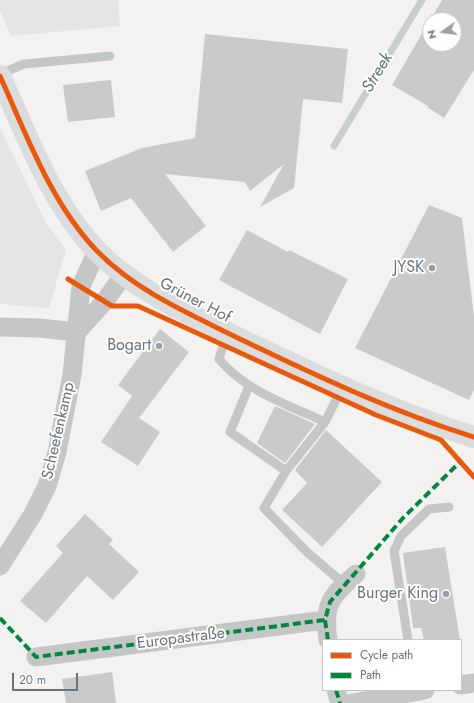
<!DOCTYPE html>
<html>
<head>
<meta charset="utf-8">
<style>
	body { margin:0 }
	#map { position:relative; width:474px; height:703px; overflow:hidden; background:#f3f2f1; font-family:Jost,sans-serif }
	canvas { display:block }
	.legend { position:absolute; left:322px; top:639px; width:140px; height:52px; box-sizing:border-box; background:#fff; border:1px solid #c2c7cb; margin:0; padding:5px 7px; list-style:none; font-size:12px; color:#66747e }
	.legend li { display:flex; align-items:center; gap:8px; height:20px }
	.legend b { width:20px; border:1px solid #c2c7cb }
	.north { position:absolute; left:422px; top:12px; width:40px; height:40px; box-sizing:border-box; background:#fff; border:1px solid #c2c7cb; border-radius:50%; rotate:256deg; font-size:11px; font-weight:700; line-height:16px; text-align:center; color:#66747e }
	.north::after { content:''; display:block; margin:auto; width:14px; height:18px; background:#97a0a6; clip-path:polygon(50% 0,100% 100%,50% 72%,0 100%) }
	.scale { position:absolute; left:12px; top:673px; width:66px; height:18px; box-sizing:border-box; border:2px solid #66747e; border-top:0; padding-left:5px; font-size:12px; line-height:14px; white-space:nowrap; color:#66747e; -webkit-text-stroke:3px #fff; paint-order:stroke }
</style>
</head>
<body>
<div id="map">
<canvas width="474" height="703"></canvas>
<ul class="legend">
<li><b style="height:5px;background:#e8590c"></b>Cycle path</li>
<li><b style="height:5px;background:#00873e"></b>Path</li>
</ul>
<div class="north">N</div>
<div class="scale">20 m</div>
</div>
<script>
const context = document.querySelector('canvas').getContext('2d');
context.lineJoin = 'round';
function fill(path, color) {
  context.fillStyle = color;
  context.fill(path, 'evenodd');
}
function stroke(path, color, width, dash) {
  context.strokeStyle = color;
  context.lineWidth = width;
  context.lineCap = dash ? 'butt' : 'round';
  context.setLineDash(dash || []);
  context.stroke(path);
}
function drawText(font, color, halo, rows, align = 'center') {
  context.font = font + ' Jost,sans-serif';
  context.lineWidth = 4;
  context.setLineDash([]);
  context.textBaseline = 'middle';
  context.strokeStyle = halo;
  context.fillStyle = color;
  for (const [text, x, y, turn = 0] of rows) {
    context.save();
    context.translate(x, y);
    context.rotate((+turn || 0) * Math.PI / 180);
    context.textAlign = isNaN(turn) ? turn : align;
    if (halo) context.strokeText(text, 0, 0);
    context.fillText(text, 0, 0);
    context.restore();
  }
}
const built = new Path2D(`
	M0 0H118L120 26 11 36 0 11Z
	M0 128 46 223 66 250 49 308 0 304Z`);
const stream = new Path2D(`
	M334 146 422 0`);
const building = new Path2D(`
	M442 0H474V70L444 118 427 107 428 106 392 85 430 20V44H454V20H430Z
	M205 34 348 49 342 103 303 99 294 188 260 207 284 164 250 191 245 182 165 174 206 226 173 252 131 198 101 211 85 171 142 148 195 138Z
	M111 80 115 117 68 122 63 85Z
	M429 205 462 218 474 317V390L469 400 355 348Z
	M247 230 288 252 289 250 348 279 320 334 219 280Z
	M160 329 189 352 139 418 160 432 138 466 101 442 132 396 118 385Z
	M275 406 315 424 285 463 257 443Z
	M326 430 382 482 322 547 282 510 307 483 295 470Z
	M85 514 113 540 109 544 139 572 113 600 87 576 46 623 20 601 63 553 56 546Z
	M445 547 460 640H424L421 628H413L403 553Z
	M112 672 116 703H66L62 679Z`);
const lane = new Path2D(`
	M0 74 24 64 110 56
	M227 333 219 359C245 391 288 405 325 422L342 388
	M249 386 230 432 286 471 264 508 307 552 344 584
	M286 471 325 422
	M408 640 394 551 401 536 429 509 449 507`);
const street = new Path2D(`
	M0 327 39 328 77 332
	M77 332 105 301 124 274
	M0 566 33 514 47 486 57 452 72 375 81 286 97 251
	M328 640C323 605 330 597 356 574
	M36 657 325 620
	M461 685 474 683
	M336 690 340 703
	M352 703 425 690`);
const secondary = new Path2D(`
	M0 76C27 136 51 203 97 251 137 292 190 314 240 339 317 376 393 412 474 437`);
const quiet = new Path2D(`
	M0 618 36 657 325 620
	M328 640 325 620 330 602 403 518 461 461
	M336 690 340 703`);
const cycleway = new Path2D(`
	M0 76C27 136 51 203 97 251 137 292 190 314 240 339 317 376 393 412 474 437
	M68 279 112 306H138L376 415 441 440 474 477`);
const markers = [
	[432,268,4,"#97a0a6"],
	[159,346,4,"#97a0a6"],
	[446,594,4,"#97a0a6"]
];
const poiNames = [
	["JYSK",424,268],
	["Bogart",151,346],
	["Burger King",438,594]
];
const streetNames = [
	["Grüner Hof",195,301,28],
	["Scheefenkamp",59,431,-77],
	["Europastraße",181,639,-7]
];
const waterNames = [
	["Streek",378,73,-59]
];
fill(built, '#e3e4e4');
stroke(stream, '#c6ced0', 7);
fill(building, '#c9caca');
stroke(lane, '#c5c7c7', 9);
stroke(street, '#c5c7c7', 19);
stroke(secondary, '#dbdcdd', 22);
stroke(quiet, '#00873e', 4, [8, 4]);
stroke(cycleway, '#e8590c', 5);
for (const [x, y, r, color] of markers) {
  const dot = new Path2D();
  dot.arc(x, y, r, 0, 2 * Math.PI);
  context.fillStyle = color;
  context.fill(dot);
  stroke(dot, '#fff', 1.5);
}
drawText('16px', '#66747e', '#fff', poiNames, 'right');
drawText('16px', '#66747e', '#fff', streetNames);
drawText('italic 17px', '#62767b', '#fff', waterNames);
</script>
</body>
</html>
